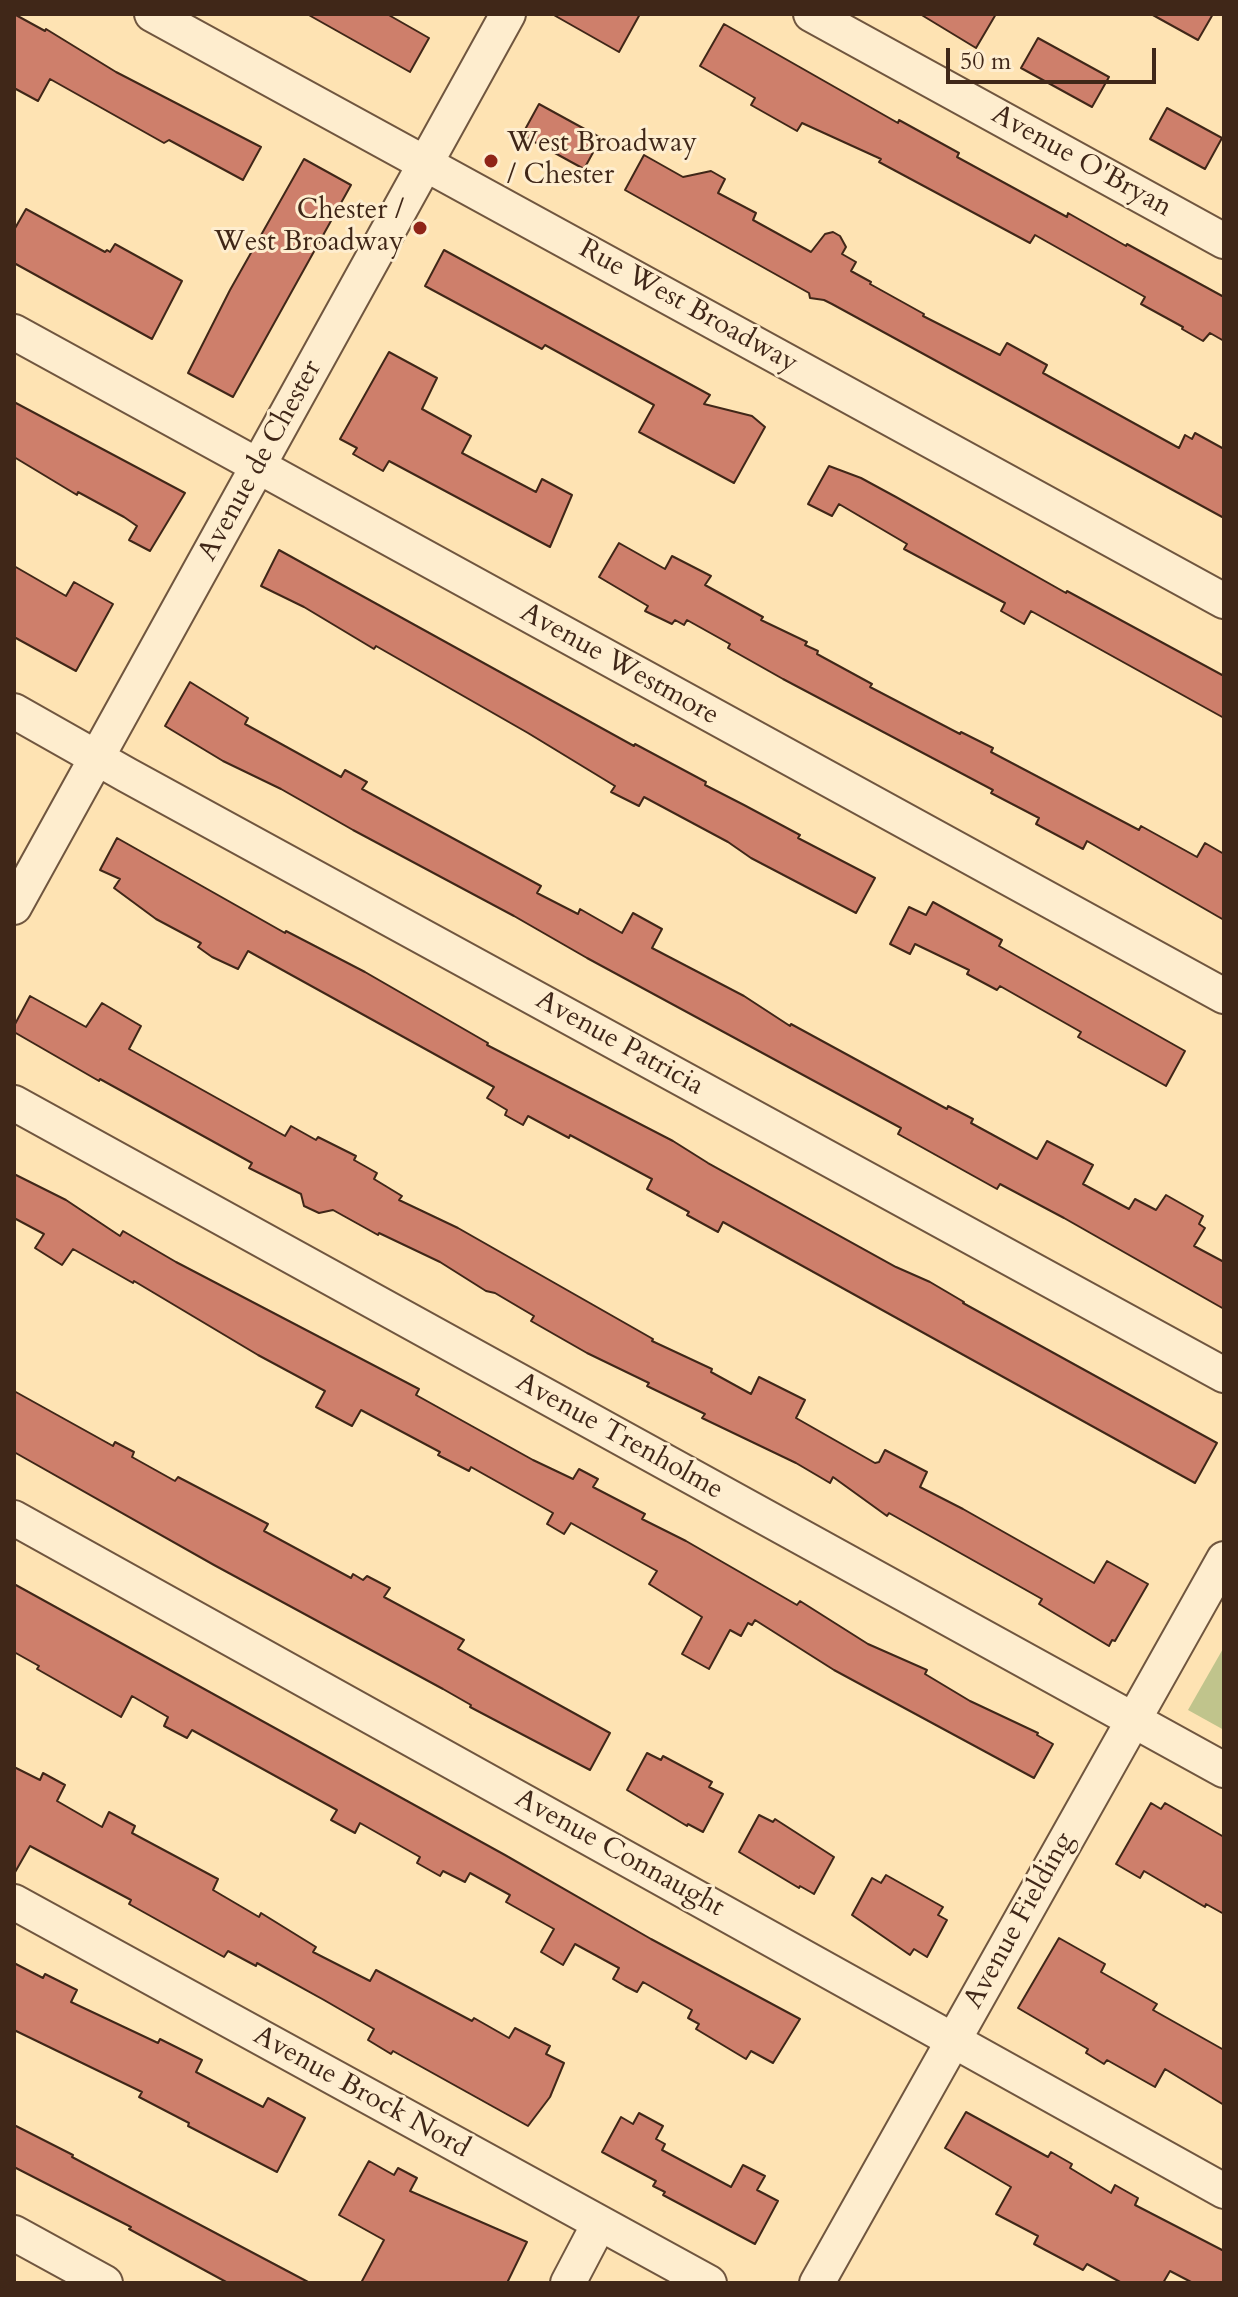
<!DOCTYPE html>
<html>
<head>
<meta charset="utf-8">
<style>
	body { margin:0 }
	#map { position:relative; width:1238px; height:2297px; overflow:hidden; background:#fee3b3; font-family:Cardo,serif }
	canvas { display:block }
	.frame { position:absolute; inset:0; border:16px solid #402718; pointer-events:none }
	.scale { position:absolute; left:946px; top:48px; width:210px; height:36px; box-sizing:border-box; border:4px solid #402718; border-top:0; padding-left:10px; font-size:24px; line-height:28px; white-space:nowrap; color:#402718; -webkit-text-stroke:6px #feedce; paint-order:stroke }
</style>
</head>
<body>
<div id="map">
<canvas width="1238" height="2297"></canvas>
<div class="frame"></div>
<div class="scale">50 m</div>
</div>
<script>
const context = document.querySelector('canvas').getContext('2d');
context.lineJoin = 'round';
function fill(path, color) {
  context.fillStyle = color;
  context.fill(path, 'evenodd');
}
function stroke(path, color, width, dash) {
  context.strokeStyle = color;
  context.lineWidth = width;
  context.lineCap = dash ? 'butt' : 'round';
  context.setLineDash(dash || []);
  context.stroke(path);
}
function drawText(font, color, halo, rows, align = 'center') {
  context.font = font + ' Cardo,serif';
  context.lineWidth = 6;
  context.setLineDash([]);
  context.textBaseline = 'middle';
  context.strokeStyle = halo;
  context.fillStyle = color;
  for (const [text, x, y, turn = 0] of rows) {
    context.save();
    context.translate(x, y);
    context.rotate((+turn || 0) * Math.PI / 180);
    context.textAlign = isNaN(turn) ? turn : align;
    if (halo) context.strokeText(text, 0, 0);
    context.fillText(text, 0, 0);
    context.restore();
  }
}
const green = new Path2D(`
	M1224 1647V1730L1188 1710Z`);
const building = new Path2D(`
	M14 14 45 31 46 29 116 72 261 147 243 180 169 140 164 143 50 79 38 101 14 88Z
	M307 14H387L429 38 410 72Z
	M552 14H640L619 52Z
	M920 14H996L976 48Z
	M1151 14H1213L1198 40Z
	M724 24 898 123 899 120 959 153 957 157 1067 217 1068 213 1126 246 1127 244 1224 297V341L1210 333 1203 341 1182 329 1183 327 1141 304 1145 297 1035 235 1030 243 879 162 881 159 802 123 797 131 751 105 755 98 700 66Z
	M1038 38 1109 77 1092 107 1021 68Z
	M539 104 601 138 584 169 522 135Z
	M1167 108 1222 138 1205 169 1150 139Z
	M644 155 683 177 711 171 725 179 718 193 756 213 753 220 811 252 825 234 833 232 840 236 846 247 842 254 856 262 851 271 871 282 870 284 924 314 923 316 1000 355 1007 343 1047 365 1043 373 1179 448 1185 435 1192 439 1195 433 1224 449V518L832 304 824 300 810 298 809 293 625 190Z
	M304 159 351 185 233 397 188 373 230 290Z
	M26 209 105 252 107 250 110 252 115 244 182 281 152 339 14 263V230Z
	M444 250 710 395 704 404 752 416 765 427 734 483 639 432 654 405 545 345 542 349 425 286Z
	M389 352 437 378 422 409 471 436 462 453 536 492 542 479 572 495 550 547 389 461 383 471 353 454 357 448 340 439Z
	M14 402 185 493 150 551 129 540 137 526 124 517 78 492 77 495 14 457Z
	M829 466 861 478 896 497 1066 593 1067 591 1224 676V718L1031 611 1024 624 1001 611 1005 603 904 549 907 544 839 504 832 516 808 504Z
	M619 543 665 569 672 556 711 576 705 585 763 617 761 620 807 642 805 645 818 651 817 654 872 684 870 687 960 734 961 732 993 748 991 752 1139 830 1141 826 1197 857 1205 843 1224 854V920L1087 841 1083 849 1036 824 1039 818 991 793 993 790 783 679 728 648 730 644 687 620 684 625 675 620 672 624 645 611 648 606 599 577Z
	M279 550 634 746 635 744 706 782 705 785 744 805 800 835 798 838 875 878 856 913 751 858 728 842 644 797 639 806 611 792 615 786 528 733 376 646 374 649 304 607 261 586Z
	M14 566 66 596 74 582 113 604 76 671 14 637Z
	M190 682 248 718 245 724 341 777 345 770 367 782 362 789 541 886 537 893 578 914 580 909 622 933 633 913 662 929 652 948 744 996 790 1026 791 1024 947 1109 948 1106 973 1119 971 1123 1037 1159 1047 1141 1093 1165 1083 1184 1129 1209 1135 1199 1156 1210 1166 1195 1203 1216 1199 1224 1205 1228 1194 1246 1224 1262V1309L1064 1218 1000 1184 997 1189 898 1134 901 1128 587 958 514 916 353 830 281 789 223 761 165 726Z
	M117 838 285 933 286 931 365 972 488 1043 487 1045 673 1141 708 1163 896 1267 930 1282 964 1302 963 1303 1217 1443 1195 1483 723 1222 718 1232 687 1215 689 1212 647 1189 652 1179 570 1135 569 1138 528 1116 523 1125 505 1115 507 1110 487 1098 494 1087 248 951 238 969 212 957 198 947 201 943 156 919 114 888 120 879 100 870Z
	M933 902 1002 940 999 946 1185 1051 1166 1086 1078 1037 1081 1032 1000 986 997 990 967 974 969 970 915 944 910 954 890 944 909 907 926 915Z
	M30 996 86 1027 102 1003 141 1026 129 1049 285 1136 291 1126 316 1140 318 1137 356 1156 354 1160 377 1173 374 1179 402 1196 399 1200 458 1228 653 1339 652 1341 712 1369 711 1372 751 1394 759 1377 805 1400 796 1418 875 1463 879 1462 885 1450 927 1472 920 1487 963 1509 1094 1583 1107 1561 1148 1584 1115 1641 1112 1640 1109 1646 1039 1604 1042 1599 889 1513 887 1516 833 1477 830 1483 796 1463 702 1418 705 1414 647 1386 649 1383 587 1353 531 1321 534 1316 495 1293 486 1291 440 1262 379 1233 378 1235 333 1210 319 1213 304 1206 301 1194 249 1168 252 1163 100 1079 99 1081 14 1032V1026Z
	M14 1174 66 1200 120 1236 123 1231 176 1262 419 1389 416 1395 533 1460 573 1479 579 1469 598 1479 593 1487 645 1514 642 1519 686 1541 797 1605 800 1601 868 1644 927 1670 925 1674 970 1701 1038 1733 1037 1735 1053 1744 1034 1778 834 1670 755 1620 752 1625 748 1623 741 1636 730 1630 709 1669 682 1654 702 1617 649 1584 657 1571 571 1523 564 1534 547 1524 553 1513 471 1467 469 1471 438 1455 440 1452 361 1410 352 1426 316 1407 325 1391 258 1355 134 1281 133 1283 73 1249 62 1265 35 1248 44 1234 14 1218Z
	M14 1391 113 1446 115 1442 134 1452 132 1457 175 1481 178 1477 268 1524 264 1531 351 1578 353 1574 363 1580 367 1576 390 1588 384 1597 464 1640 458 1649 610 1733 590 1770 470 1707 471 1705 443 1689 214 1565 14 1452Z
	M14 1584 505 1855 651 1939 800 2019 773 2063 751 2051 746 2059 696 2029 699 2024 688 2018 692 2010 643 1982 637 1992 625 1986 613 1979 619 1968 575 1944 563 1965 541 1952 554 1929 506 1902 510 1895 470 1873 465 1882 443 1871 440 1876 417 1863 420 1857 360 1823 355 1833 331 1820 337 1810 192 1730 187 1738 164 1726 168 1717 132 1696 121 1717 37 1669 39 1666 14 1652Z
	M647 1753 661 1760 663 1756 712 1782 709 1787 723 1794 703 1832 688 1824 687 1826 627 1790Z
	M14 1767 40 1780 43 1773 65 1785 57 1801 102 1827 109 1812 135 1826 132 1833 218 1879 213 1890 259 1917 261 1913 316 1947 313 1952 370 1981 376 1970 472 2021 474 2018 509 2038 515 2028 550 2046 546 2054 564 2063 550 2097 528 2126 393 2051 391 2054 368 2040 374 2029 324 2000 257 1963 256 1966 228 1951 224 1957 129 1904 131 1900 30 1846 14 1874Z
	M1151 1803 1161 1809 1165 1803 1224 1837V1914L1206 1904 1205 1907 1144 1871 1140 1878 1116 1864Z
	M759 1815 773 1822 775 1819 834 1857 814 1894 800 1886 799 1888 739 1852Z
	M886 1875 943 1907 938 1915 947 1920 927 1957 914 1949 910 1955 852 1915 872 1878 881 1883Z
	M1059 1938 1105 1964 1101 1972 1157 2004 1153 2010 1224 2050V2105L1165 2069 1155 2087 1107 2060 1104 2064 1086 2053 1088 2049 1018 2008Z
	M14 1963 43 1978 45 1974 77 1990 71 2002 158 2043 160 2039 202 2060 196 2072 263 2107 268 2098 305 2118 277 2172 188 2126 189 2123 139 2097 142 2092 14 2030Z
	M966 2112 1048 2157 1051 2152 1072 2164 1070 2168 1111 2193 1115 2185 1138 2198 1135 2205 1224 2251V2283H1193L1170 2271 1163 2283H1122L1087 2264 1083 2270 1034 2244 1038 2236 996 2214 1011 2187 945 2148Z
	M639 2113 663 2126 656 2139 665 2144 662 2150 731 2187 743 2165 765 2176 757 2190 778 2201 755 2244 663 2195 665 2192 653 2186 656 2181 602 2152 621 2117 633 2124Z
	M14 2125 73 2155 72 2157 310 2283H228L129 2229 131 2227 14 2167Z
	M369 2161 394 2175 398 2168 417 2178 410 2191 527 2242 507 2283H361L384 2240 339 2215Z`);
const minor = new Path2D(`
	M152 14 1224 601
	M811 14 1224 241
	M14 332 1224 996
	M14 711 127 775 1224 1375
	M14 907 508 14
	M14 1103 1224 1770
	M14 1518 1224 2191
	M14 1902 709 2283
	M14 2233 105 2283
	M568 2283 599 2224
	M817 2283 1224 1559`);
const markers = [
	[491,161,8,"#8f2418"],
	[420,228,8,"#8f2418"]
];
const poiNames = [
	["West Broadway",507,145],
	["/ Chester",507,177],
	["Chester /",404,212,"right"],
	["West Broadway",404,244,"right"]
];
const streetNames = [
	["Avenue O'Bryan",1081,162,29],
	["Rue West Broadway",688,307,29],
	["Avenue de Chester",261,461,-61],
	["Avenue Westmore",619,665,29],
	["Avenue Patricia",619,1044,29],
	["Avenue Trenholme",619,1437,29],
	["Avenue Connaught",619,1854,29],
	["Avenue Fielding",1020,1921,-61],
	["Avenue Brock Nord",361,2093,29]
];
fill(green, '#c0c48c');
fill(building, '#ce7f6b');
stroke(building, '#402718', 2);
stroke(minor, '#70563f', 38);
stroke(minor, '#feedce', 34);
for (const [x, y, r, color] of markers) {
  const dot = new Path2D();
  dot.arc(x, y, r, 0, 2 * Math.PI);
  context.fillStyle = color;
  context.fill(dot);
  stroke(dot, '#feedce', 3);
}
drawText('28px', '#402718', '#feedce', poiNames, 'left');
drawText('28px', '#402718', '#feedce', streetNames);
</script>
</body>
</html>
